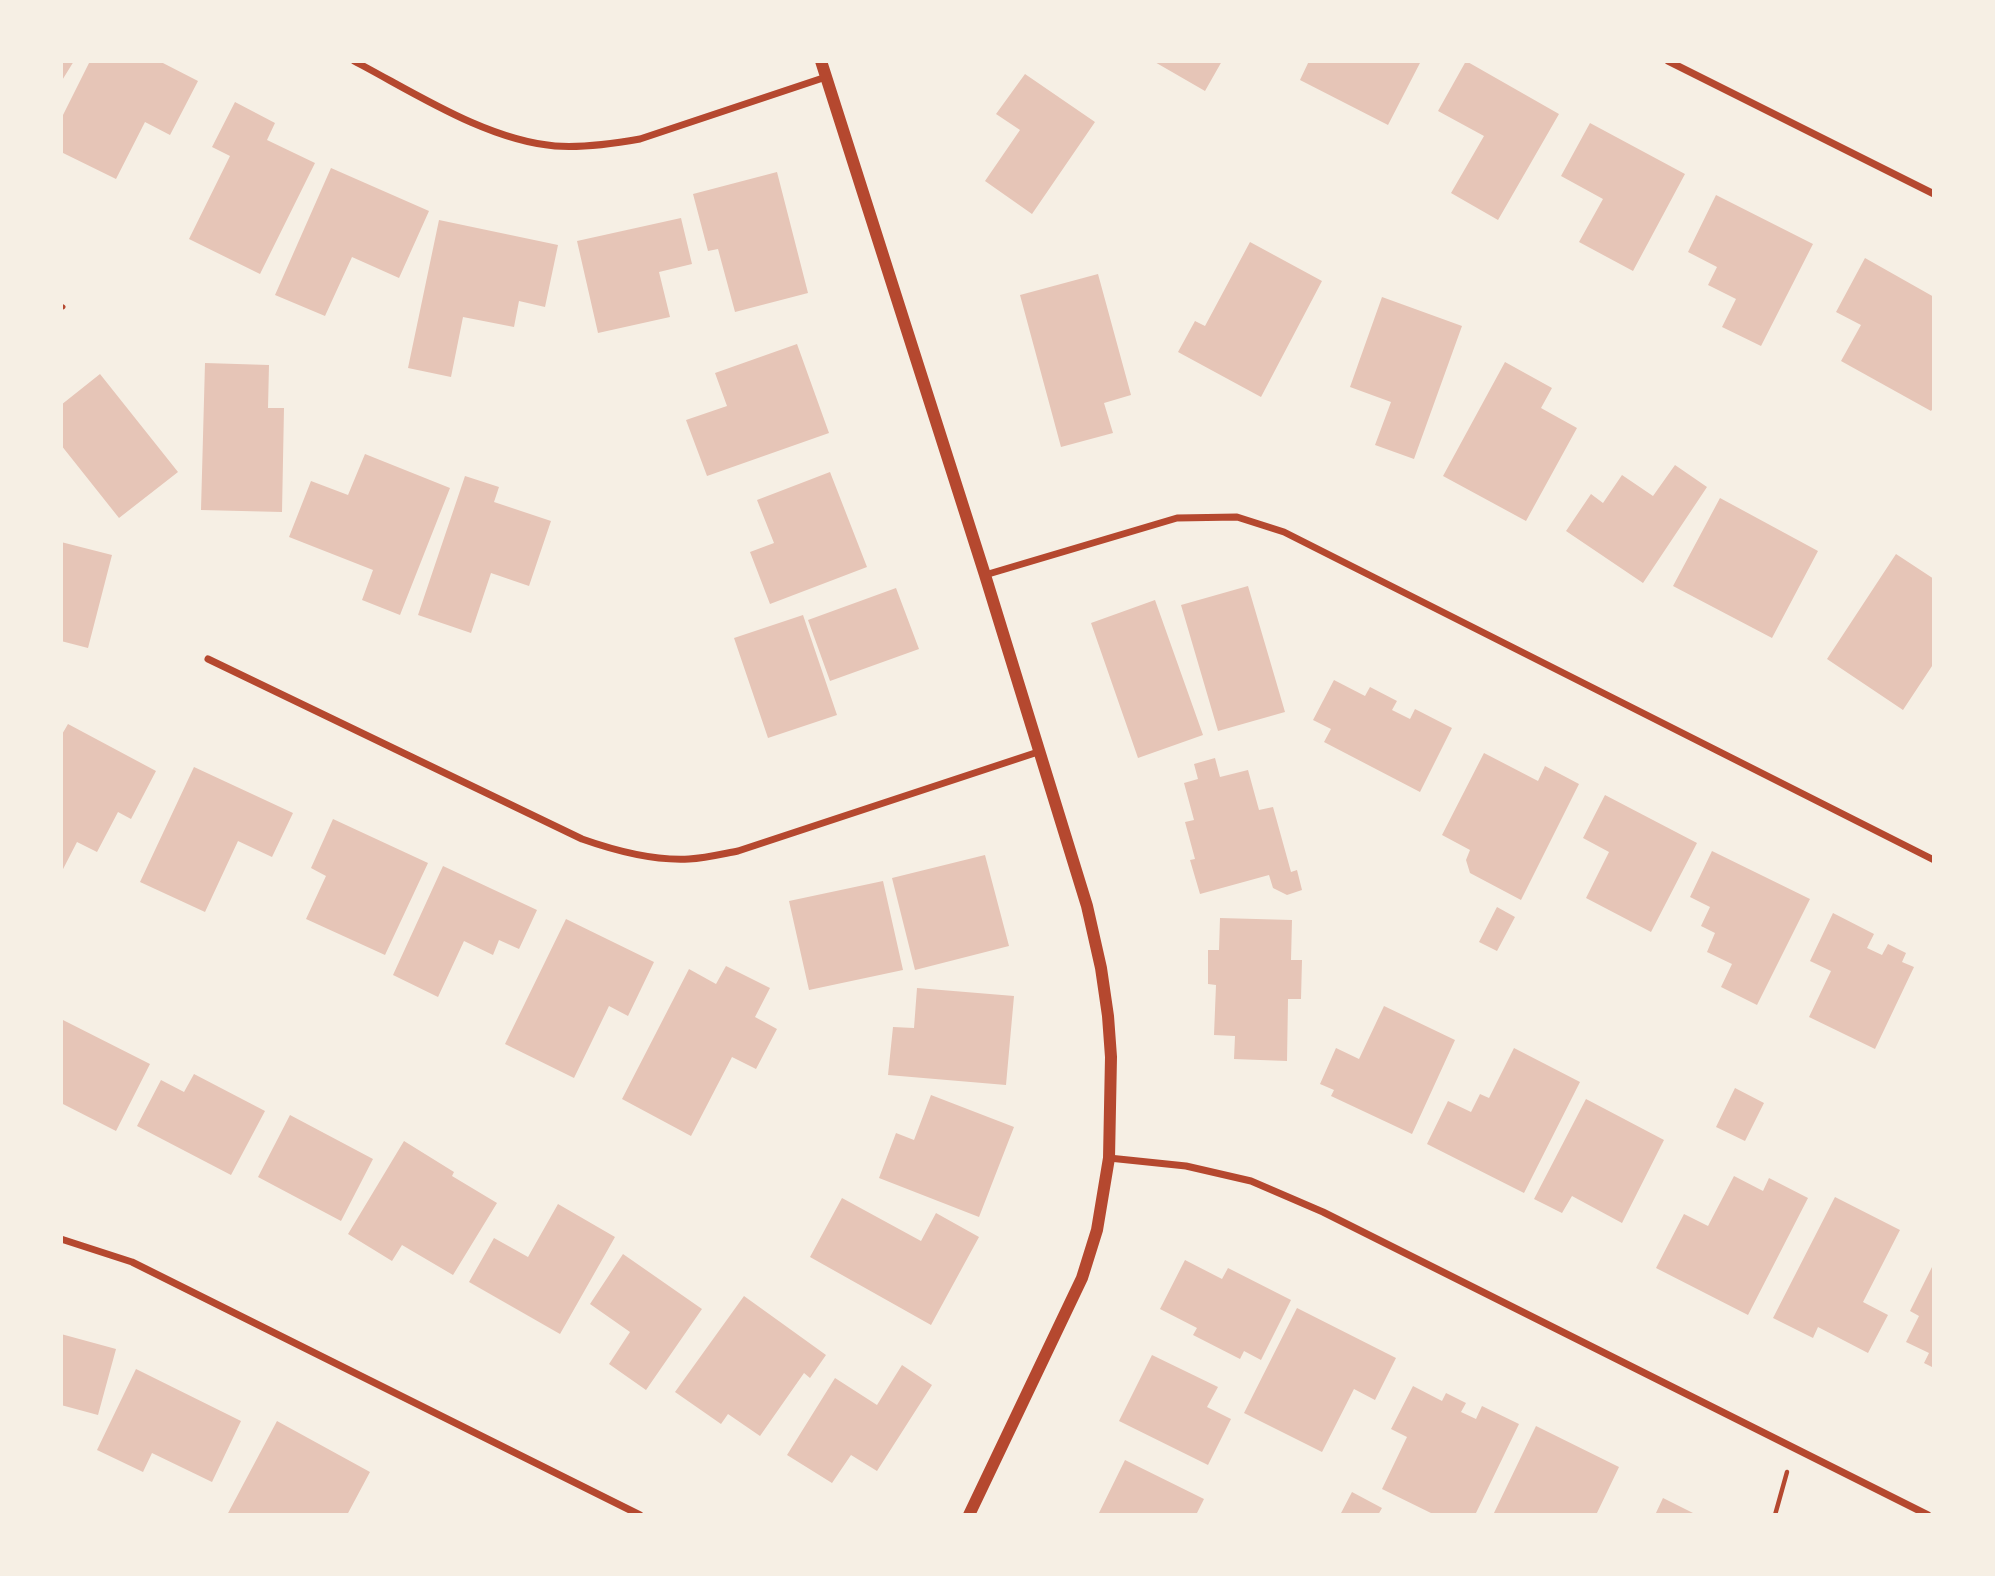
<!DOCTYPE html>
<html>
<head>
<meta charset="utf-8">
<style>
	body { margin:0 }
	#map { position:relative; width:1995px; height:1576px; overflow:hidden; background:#f6efe4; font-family:Mulish,sans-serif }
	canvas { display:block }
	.frame { position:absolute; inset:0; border:63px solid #f6efe4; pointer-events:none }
</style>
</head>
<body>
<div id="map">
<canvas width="1995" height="1576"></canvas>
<div class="frame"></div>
</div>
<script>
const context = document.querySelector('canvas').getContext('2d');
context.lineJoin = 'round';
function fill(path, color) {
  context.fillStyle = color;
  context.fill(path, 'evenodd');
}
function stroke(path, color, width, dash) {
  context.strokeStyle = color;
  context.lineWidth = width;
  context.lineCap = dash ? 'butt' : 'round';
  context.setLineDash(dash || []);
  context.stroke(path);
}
const building = new Path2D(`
	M61 61H74L61 82Z
	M90 61H159L198 81 170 135 145 122 116 179 61 152V119Z
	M1153 61H1222L1205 91Z
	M1309 61H1421L1388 125 1300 80Z
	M1466 61 1559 114 1498 220 1451 193 1484 136 1438 111Z
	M1025 74 1095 122 1032 214 985 181 1020 130 996 114Z
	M235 102 275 123 267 140 315 163 260 274 189 239 230 156 212 147Z
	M1590 123 1685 174 1633 271 1579 242 1603 199 1561 176Z
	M331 168 429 211 399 278 352 257 325 316 275 295Z
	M777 172 808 293 735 312 718 249 708 251 693 194Z
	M1716 195 1813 244 1761 346 1722 327 1736 299 1708 285 1717 267 1688 252Z
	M681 218 692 264 659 272 670 317 598 333 577 241Z
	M439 220 558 245 545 307 519 301 514 327 463 317 451 377 408 368Z
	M1250 242 1322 281 1261 397 1178 352 1195 321 1205 326Z
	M1865 258 1934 297V407L1931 411 1841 361 1861 325 1836 312Z
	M1098 274 1131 395 1104 403 1113 433 1061 447 1020 295Z
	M1382 297 1462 326 1414 459 1375 445 1391 402 1350 387Z
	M797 344 829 433 707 476 686 420 727 406 715 373Z
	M1505 362 1552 388 1541 408 1577 428 1526 521 1443 476Z
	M205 363 269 365 268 408H284L282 512 201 510Z
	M100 374 178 472 119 518 61 445V405Z
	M365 454 450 488 400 615 362 600 373 570 289 537 311 481 348 495Z
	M1675 465 1707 487 1643 583 1566 531 1591 494 1603 503 1622 475 1653 496Z
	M830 472 867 567 770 604 750 552 774 543 757 500Z
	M465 476 499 487 494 502 551 521 529 586 491 573 471 633 418 615Z
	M1720 498 1818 551 1772 638 1673 586Z
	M61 542 112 555 88 648 61 641Z
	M1896 554 1934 579V663L1903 710 1827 659Z
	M1248 586 1285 712 1218 731 1181 605Z
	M896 588 919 649 830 681 808 620Z
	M1155 600 1203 735 1138 758 1091 623Z
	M803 615 837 715 768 738 734 638Z
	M1334 680 1365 696 1370 687 1397 701 1392 710 1410 719 1415 709 1452 728 1420 792 1324 742 1331 729 1313 720Z
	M68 724 156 771 131 819 118 812 97 852 77 842 61 873V736Z
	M1484 753 1538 781 1545 766 1579 784 1521 900 1470 873 1466 860 1470 850 1442 835Z
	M1215 758 1220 777 1248 770 1259 810 1273 807 1291 872 1297 870 1302 890 1287 895 1273 888 1269 875 1200 894 1190 860 1195 859 1185 822 1194 820 1184 783 1198 779 1194 764Z
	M194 767 293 813 272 857 238 841 205 912 140 882Z
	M1605 795 1697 843 1651 932 1586 898 1609 852 1583 838Z
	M333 819 428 863 385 955 306 919 326 876 311 868Z
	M1712 851 1810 899 1757 1005 1721 987 1732 964 1707 952 1715 933 1701 926 1710 907 1690 897Z
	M985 855 1009 946 915 970 892 878Z
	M443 866 537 910 519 949 499 940 493 955 464 941 438 997 393 975Z
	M883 881 903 970 809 990 789 901Z
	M1497 907 1515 917 1497 951 1479 942Z
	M1833 913 1874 934 1867 948 1882 955 1888 944 1906 953 1902 962 1914 967 1875 1049 1809 1017 1831 971 1810 961Z
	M1220 918 1292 920 1291 960H1302L1301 999H1288L1287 1061 1234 1059 1235 1036 1214 1035 1216 985 1208 984V950H1219Z
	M566 919 654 962 628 1016 609 1006 574 1078 505 1044Z
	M726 966 770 988 755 1017 777 1029 756 1069 732 1057 691 1136 622 1099 689 969 716 984Z
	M917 988 1014 996 1006 1085 888 1075 893 1027 914 1028Z
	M1384 1006 1455 1040 1412 1134 1331 1096 1334 1090 1320 1084 1336 1048 1359 1059Z
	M61 1019 150 1064 116 1131 61 1103Z
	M1514 1048 1580 1082 1524 1193 1427 1144 1448 1101 1471 1112 1480 1094 1489 1098Z
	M194 1074 265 1111 231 1175 137 1126 161 1080 184 1092Z
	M1735 1088 1764 1103 1745 1141 1716 1127Z
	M931 1095 1014 1127 979 1217 879 1178 896 1133 914 1140Z
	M1586 1099 1664 1140 1622 1223 1572 1196 1562 1213 1534 1199Z
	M290 1115 373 1159 341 1221 258 1177Z
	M404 1141 454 1172 452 1176 497 1203 453 1275 402 1245 392 1261 348 1234Z
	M1734 1176 1763 1191 1769 1178 1808 1198 1748 1315 1656 1268 1684 1214 1708 1226Z
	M1835 1197 1900 1230 1863 1302 1888 1315 1868 1353 1818 1327 1813 1338 1773 1318Z
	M842 1198 921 1241 936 1213 979 1237 931 1325 810 1257Z
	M558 1204 615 1237 560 1334 469 1282 494 1238 528 1257Z
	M623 1254 702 1309 646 1390 609 1364 630 1332 590 1304Z
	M1185 1260 1222 1279 1228 1268 1291 1300 1261 1360 1244 1351 1240 1359 1193 1335 1197 1328 1160 1309Z
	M1934 1263V1368L1924 1363 1929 1353 1906 1342 1919 1316 1910 1311Z
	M744 1296 826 1355 810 1378 804 1373 760 1436 728 1414 721 1424 675 1392Z
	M1297 1308 1396 1358 1375 1400 1354 1389 1322 1452 1244 1413Z
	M61 1334 116 1349 98 1415 61 1405Z
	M1152 1355 1218 1387 1207 1407 1231 1419 1208 1465 1119 1421Z
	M902 1365 932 1385 877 1471 851 1455 832 1483 787 1455 835 1378 877 1405Z
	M136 1369 241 1421 212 1482 152 1453 143 1472 97 1450Z
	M1413 1386 1442 1401 1446 1393 1466 1403 1461 1412 1476 1419 1482 1406 1519 1424 1475 1515H1435L1382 1489 1407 1437 1391 1429Z
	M277 1421 370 1472 347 1515H227Z
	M1536 1426 1619 1467 1596 1515H1493Z
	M1125 1460 1204 1499 1196 1515H1098Z
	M1352 1492 1382 1508 1378 1515H1340Z
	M1663 1498 1697 1515H1655Z`);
const path = new Path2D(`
	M1775 1515 1787 1472`);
const service = new Path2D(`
	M61 306 63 307`);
const minor = new Path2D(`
	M354 61C415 93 486 140 555 146 583 148 612 144 640 139L826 77
	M1668 61 1934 194
	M985 575 1177 518 1237 517 1284 532 1934 860
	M208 659 582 839C616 851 653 861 689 859 706 858 722 854 738 851L1038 752
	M1109 1158 1186 1166 1251 1181 1323 1212 1928 1515
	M61 1239 132 1262 640 1515`);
const tertiary = new Path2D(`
	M821 61 985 575 1087 906 1101 968 1108 1016 1111 1057 1109 1158 1097 1230 1082 1278 969 1515`);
fill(building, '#e6c5b7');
stroke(path, '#b5482f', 4.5);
stroke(service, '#b5482f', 5);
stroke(minor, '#b5482f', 7);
stroke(tertiary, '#b5482f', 12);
</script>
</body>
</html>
